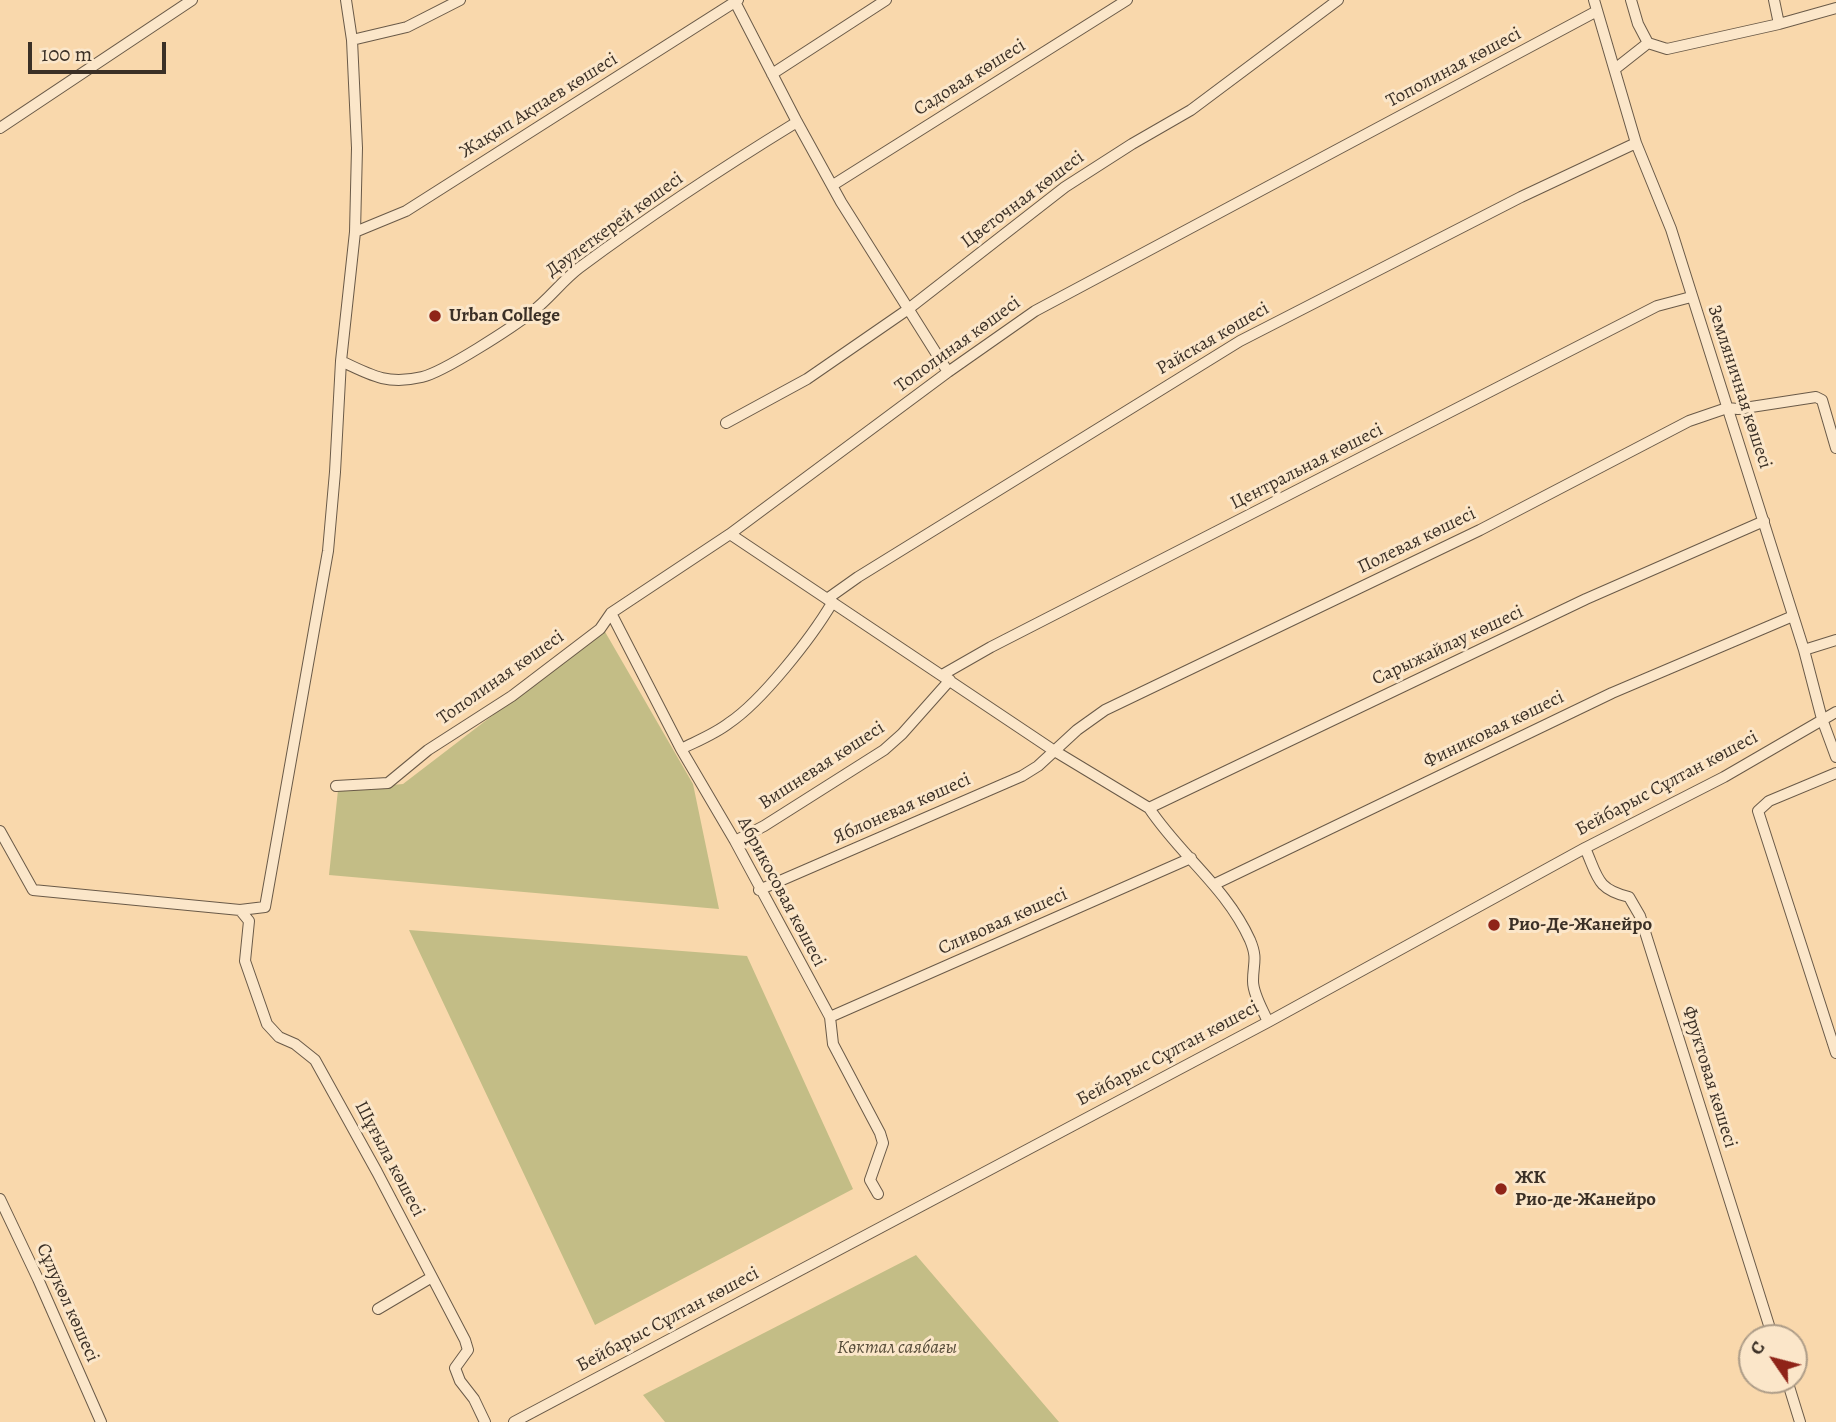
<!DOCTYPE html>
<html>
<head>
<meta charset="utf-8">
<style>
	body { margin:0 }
	#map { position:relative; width:1836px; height:1422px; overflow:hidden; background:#f9d8ac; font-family:Alegreya,serif }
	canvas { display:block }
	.north { position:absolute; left:1738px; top:1324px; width:70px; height:70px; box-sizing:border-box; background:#fbe6c9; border:2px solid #ae9d88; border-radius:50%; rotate:305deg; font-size:19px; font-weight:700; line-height:28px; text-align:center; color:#3b3026 }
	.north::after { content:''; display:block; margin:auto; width:24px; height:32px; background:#8f2418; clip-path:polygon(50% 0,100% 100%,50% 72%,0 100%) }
	.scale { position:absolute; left:28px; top:42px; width:138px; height:32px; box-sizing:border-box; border:4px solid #3b3026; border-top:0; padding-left:9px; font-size:21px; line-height:24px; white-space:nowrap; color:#3b3026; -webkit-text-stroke:5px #fbe6c9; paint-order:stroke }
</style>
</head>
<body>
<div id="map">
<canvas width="1836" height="1422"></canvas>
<div class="north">С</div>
<div class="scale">100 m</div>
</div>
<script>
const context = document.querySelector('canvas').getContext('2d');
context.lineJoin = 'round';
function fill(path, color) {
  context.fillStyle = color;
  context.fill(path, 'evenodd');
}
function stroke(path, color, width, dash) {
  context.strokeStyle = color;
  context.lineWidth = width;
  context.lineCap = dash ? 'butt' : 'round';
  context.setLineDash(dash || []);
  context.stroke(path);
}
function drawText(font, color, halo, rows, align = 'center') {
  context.font = font + ' Alegreya,serif';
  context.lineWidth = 6;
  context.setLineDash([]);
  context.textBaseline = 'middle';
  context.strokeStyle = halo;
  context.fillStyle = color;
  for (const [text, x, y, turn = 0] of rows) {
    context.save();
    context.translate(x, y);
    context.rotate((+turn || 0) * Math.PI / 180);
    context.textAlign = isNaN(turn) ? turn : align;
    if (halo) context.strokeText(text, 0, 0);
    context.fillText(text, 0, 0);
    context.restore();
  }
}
const green = new Path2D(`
	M604 630 693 784 719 909 329 875 338 790 403 784Z
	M409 930 747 956 853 1189 595 1325Z
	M916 1255 1059 1422H665L643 1395Z`);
const minor = new Path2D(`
	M734 0 797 122 841 202 948 372
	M1594 0 1636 143 1671 229 1804 650 1822 719 1836 757
	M1631 0 1638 24 1648 43
	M1774 0 1779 24
	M352 40 407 27 460 0
	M1648 43 1667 49 1779 24 1836 8
	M1615 69 1648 43
	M772 74 886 0
	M0 128 192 0
	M833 185 1127 0
	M355 232 406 211 738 0
	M341 361C372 376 388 385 422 377 444 372 513 327 532 312 549 299 562 281 579 268 649 216 722 168 797 122
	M726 423 807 379 907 310 1065 187 1132 144 1191 110 1338 0
	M730 534 1053 750 1149 808C1180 855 1226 887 1250 940 1258 959 1253 963 1253 981 1253 994 1263 1010 1268 1022
	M827 599 858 577 1240 341 1521 197 1636 143
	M611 613 681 749 735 841 830 1017 833 1044 880 1133 883 1143 870 1180 878 1194
	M1804 650 1836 640
	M942 675 991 647 1657 306 1691 297
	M681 749C697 741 715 734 729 723 762 701 812 637 832 603
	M1836 773 1769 801 1758 811 1836 1053
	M336 786 388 783 428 750 512 696 600 629 611 613 730 534 948 372 1035 311 1597 11
	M1149 808 1586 599 1764 521
	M0 831 33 890 240 910 265 907 328 551 335 472 341 361 355 232 357 148 352 40 346 0
	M735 841 764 826 884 750 902 734 950 680
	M1585 848C1598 877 1596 889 1629 897L1640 916 1773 1338
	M1215 884 1612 693 1793 616
	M759 890 1022 776 1038 766 1077 730 1105 710 1480 530 1689 421 1727 408 1738 409 1816 397 1822 400 1836 448
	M240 910 249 921 245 961 267 1024 279 1037 295 1044 315 1060 377 1172 465 1340 468 1350 455 1368 460 1381 474 1399 485 1422
	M830 1017 1191 858
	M0 1199 38 1279 101 1422
	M378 1309 432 1277
	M1787 1380 1800 1422
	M514 1422 1268 1022 1585 848 1724 777 1836 712`);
const markers = [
	[435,316,7,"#8f2418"],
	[1494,925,7,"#8f2418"],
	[1501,1189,7,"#8f2418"]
];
const streetNames = [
	["Тополиная көшесі",1454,68,-28],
	["Садовая көшесі",970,78,-32],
	["Жақып Ақпаев көшесі",539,106,-32],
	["Цветочная көшесі",1023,200,-37],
	["Дәулеткерей көшесі",615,225,-36],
	["Райская көшесі",1213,339,-30],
	["Тополиная көшесі",958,345,-36],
	["Земляничная көшесі",1739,387,72],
	["Центральная көшесі",1307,467,-27],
	["Полевая көшесі",1417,541,-26],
	["Сарыжайлау көшесі",1448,646,-25],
	["Тополиная көшесі",501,678,-35],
	["Финиковая көшесі",1494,730,-26],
	["Вишневая көшесі",822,766,-33],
	["Бейбарыс Сұлтан көшесі",1667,784,-28],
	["Яблоневая көшесі",902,809,-24],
	["Абрикосовая көшесі",781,892,62],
	["Сливовая көшесі",1003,922,-24],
	["Бейбарыс Сұлтан көшесі",1168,1054,-28],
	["Фруктовая көшесі",1709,1077,73],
	["Шұғыла көшесі",389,1159,62],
	["Сұлукөл көшесі",67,1303,66],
	["Бейбарыс Сұлтан көшесі",668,1320,-28]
];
const poiNames = [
	["Urban College",449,316],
	["Рио-Де-Жанейро",1508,925],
	["ЖК",1515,1178],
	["Рио-де-Жанейро",1515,1200]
];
const parkNames = [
	["Көктал саябағы",897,1348]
];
fill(green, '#c3bd86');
stroke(minor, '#6a5a48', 12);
stroke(minor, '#fbe6c9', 10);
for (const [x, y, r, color] of markers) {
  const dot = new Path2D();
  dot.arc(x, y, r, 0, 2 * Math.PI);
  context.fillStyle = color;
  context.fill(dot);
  stroke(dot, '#fbe6c9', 2.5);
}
drawText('19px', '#3b3026', '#fbe6c9', streetNames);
drawText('bold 19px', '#3b3026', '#fbe6c9', poiNames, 'left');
drawText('italic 19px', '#564c39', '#fbe6c9', parkNames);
</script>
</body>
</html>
